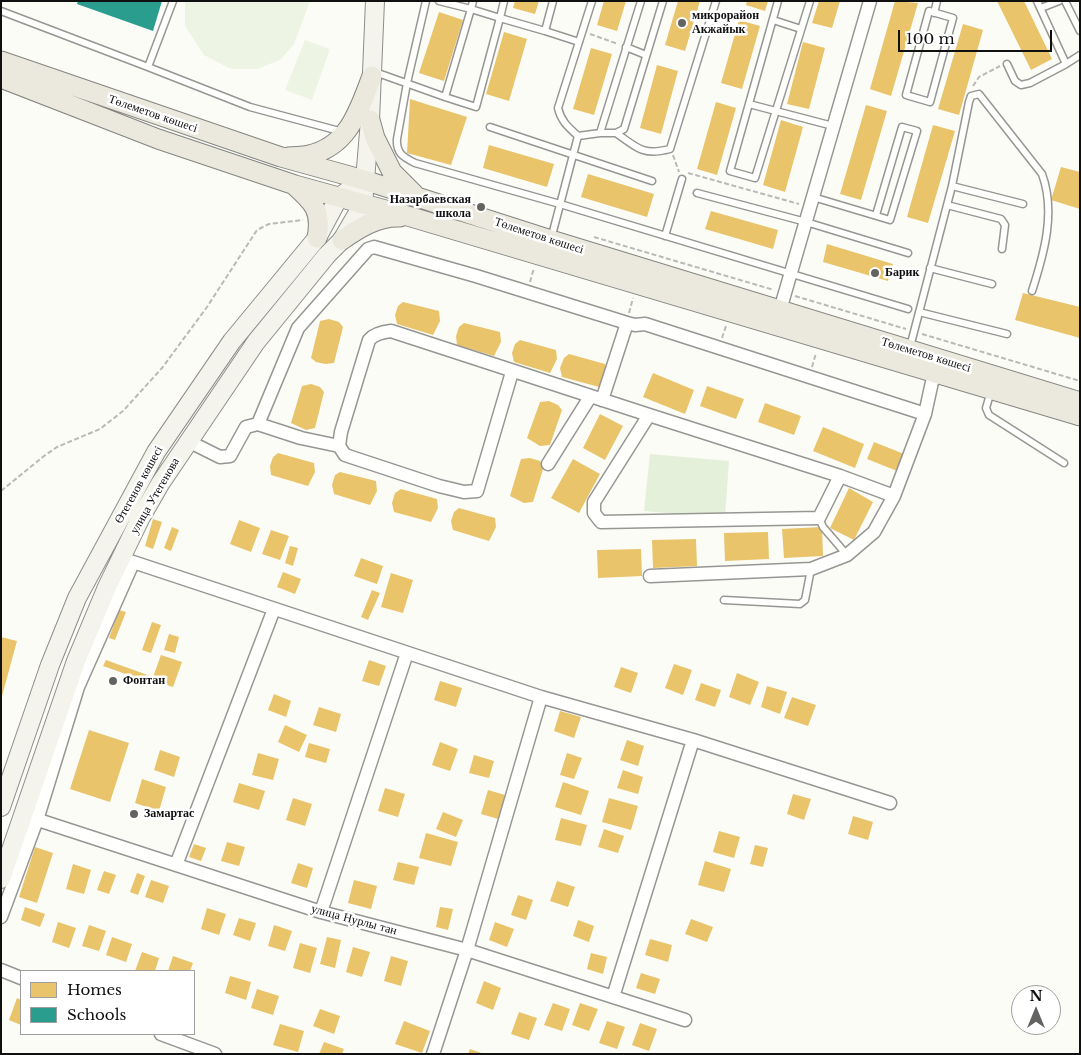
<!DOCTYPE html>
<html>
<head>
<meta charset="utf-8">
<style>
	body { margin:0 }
	#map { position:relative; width:1081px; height:1055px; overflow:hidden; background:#fcfcf7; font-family:"Libre Baskerville",serif }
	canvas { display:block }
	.frame { position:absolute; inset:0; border:2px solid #101010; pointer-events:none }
	.legend { position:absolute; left:20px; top:970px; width:175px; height:65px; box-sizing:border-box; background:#fff; border:1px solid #9f9f9f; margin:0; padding:6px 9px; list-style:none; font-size:15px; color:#101010 }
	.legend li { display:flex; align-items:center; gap:10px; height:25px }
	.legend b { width:25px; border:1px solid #9f9f9f }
	.north { position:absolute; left:1011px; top:985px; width:50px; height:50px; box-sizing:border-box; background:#fff; border:1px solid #9f9f9f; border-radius:50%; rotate:0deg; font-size:14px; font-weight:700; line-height:20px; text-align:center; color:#101010 }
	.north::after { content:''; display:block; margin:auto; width:18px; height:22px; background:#636361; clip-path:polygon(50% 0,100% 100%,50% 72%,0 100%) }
	.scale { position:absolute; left:898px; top:30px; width:154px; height:22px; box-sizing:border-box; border:2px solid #101010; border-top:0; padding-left:6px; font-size:15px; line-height:18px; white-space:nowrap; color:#101010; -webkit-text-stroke:4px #fff; paint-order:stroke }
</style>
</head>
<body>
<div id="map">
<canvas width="1081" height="1055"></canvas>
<div class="frame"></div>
<ul class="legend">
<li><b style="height:14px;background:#e9c46a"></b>Homes</li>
<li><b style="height:14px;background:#2a9d8f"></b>Schools</li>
</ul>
<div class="north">N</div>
<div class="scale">100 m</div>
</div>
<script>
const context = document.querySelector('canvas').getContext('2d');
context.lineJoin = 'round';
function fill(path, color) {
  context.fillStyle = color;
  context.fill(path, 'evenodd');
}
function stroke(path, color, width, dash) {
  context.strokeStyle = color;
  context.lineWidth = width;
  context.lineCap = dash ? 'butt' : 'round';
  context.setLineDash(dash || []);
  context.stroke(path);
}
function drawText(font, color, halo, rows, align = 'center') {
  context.font = font + ' "Libre Baskerville",serif';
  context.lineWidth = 5;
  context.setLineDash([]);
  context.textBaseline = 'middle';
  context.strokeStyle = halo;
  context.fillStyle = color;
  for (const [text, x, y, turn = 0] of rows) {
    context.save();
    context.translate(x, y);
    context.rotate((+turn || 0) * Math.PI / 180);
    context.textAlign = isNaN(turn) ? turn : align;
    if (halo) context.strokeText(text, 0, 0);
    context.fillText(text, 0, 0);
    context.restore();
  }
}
const green = new Path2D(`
	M650 454 729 461 725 518 644 511Z`);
const pitch = new Path2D(`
	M185 1H310L294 44 280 60 257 69H231L204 55 185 26Z
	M305 40 330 49 312 100 285 90Z`);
const homes = new Path2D(`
	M515 1H539L535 14 513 8Z
	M604 1H626L617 31 597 25Z
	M678 1H700L685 51 665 45Z
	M747 1H768L765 11 746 5Z
	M819 1H840L832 28 812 23Z
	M895 1 918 3 891 96 870 89Z
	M997 1H1024L1052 59 1031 70Z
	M439 12 463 20 444 81 419 73Z
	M739 20 760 26 742 89 721 83Z
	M963 24 983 30 959 115 938 109Z
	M504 32 527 39 509 101 486 94Z
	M803 42 825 48 809 109 787 104Z
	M591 48 612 54 594 115 573 109Z
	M657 65 678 71 661 134 640 128Z
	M410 99 467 117 451 165 407 153Z
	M716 102 736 108 717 175 697 169Z
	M866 105 887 111 861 200 840 194Z
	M781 120 803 127 785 192 763 185Z
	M933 125 955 131 928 223 907 217Z
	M489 145 554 164 547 187 483 168Z
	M1061 167 1080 172V209L1051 200Z
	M588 174 654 194 647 217 581 197Z
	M711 211 778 230 773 249 705 229Z
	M827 244 893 264 888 281 823 262Z
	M1023 293 1080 307V338L1015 320Z
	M403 302 439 311 440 321 433 335 397 324 395 315 398 306Z
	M329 319 339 322 343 327 334 363 325 364 316 362 311 358 320 321Z
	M464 323 500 332 501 342 494 356 457 345 456 336 459 327Z
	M520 340 556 350 557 359 550 373 514 362 512 353 515 344Z
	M569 354 605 364 606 373 599 387 562 377 560 368 564 358Z
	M653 373 694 390 685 414 643 397Z
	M311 384 320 387 324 392 315 428 306 430 291 423 302 386Z
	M707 386 744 399 736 419 700 406Z
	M549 401 558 405 562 410 550 445 540 446 527 438 540 402Z
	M765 403 801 416 794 435 758 422Z
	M600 414 623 426 605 460 583 448Z
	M823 427 864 444 855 468 813 451Z
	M874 442 904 454 897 471 867 459Z
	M278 453 314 463 315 472 308 486 271 475 270 466 273 457Z
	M530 458 540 461 544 466 533 502 524 503 510 496 521 459Z
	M573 459 600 474 579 513 551 498Z
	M340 472 376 481 377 491 370 505 334 494 332 485 335 475Z
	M849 488 873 502 854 540 830 528Z
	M401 489 437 499 438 508 431 522 394 512 392 503 395 493Z
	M459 508 495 518 496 527 489 541 453 530 451 521 454 512Z
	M153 519 162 522 153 549 145 546Z
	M239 520 260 528 251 552 230 544Z
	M172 527 179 530 171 551 164 548Z
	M822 527 823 556 784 558 782 529Z
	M271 530 289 536 280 560 262 554Z
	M768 532 769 559 725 561 724 533Z
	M696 539 697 566 653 568 652 540Z
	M290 546 298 548 293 566 285 563Z
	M641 549 642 576 598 578 597 550Z
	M361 558 383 566 377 584 354 576Z
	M283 572 301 579 295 594 277 587Z
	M391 573 413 580 403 613 381 607Z
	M372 590 380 593 368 620 361 617Z
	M119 610 126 612 115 640 109 638Z
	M152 622 161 625 151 653 142 650Z
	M169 634 179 637 175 653 164 650Z
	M1 637 17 641 2 696H1Z
	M161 655 182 662 173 687 152 680 151 683 103 666 106 660 153 677Z
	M369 660 386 666 379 686 362 681Z
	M674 664 692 670 683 695 665 688Z
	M621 667 638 673 631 693 614 687Z
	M737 673 759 682 750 705 729 697Z
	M440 681 462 688 456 707 434 700Z
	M701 683 721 690 715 707 695 700Z
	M767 686 787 692 780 714 761 707Z
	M274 694 291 701 286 717 268 710Z
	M792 697 816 705 808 726 784 718Z
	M319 707 341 714 336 732 313 725Z
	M560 711 581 717 574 738 554 731Z
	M285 725 307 735 299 752 278 742Z
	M89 730 129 743 110 802 70 789Z
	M627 740 644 746 638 766 620 760Z
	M440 742 458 749 450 771 432 765Z
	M309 743 330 749 326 763 305 757Z
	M160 750 180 757 174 777 154 770Z
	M258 753 279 759 273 780 252 775Z
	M567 753 582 758 574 779 560 775Z
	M474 755 494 761 489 778 469 773Z
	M623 770 643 777 638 794 617 788Z
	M142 779 166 787 159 811 135 803Z
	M563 782 589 791 581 815 555 807Z
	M239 783 265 791 259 810 233 802Z
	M385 788 405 794 398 817 378 811Z
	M488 790 505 795 498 819 481 814Z
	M793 794 811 799 804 820 787 814Z
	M293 798 312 804 305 826 286 820Z
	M609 798 638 806 631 830 602 822Z
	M443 812 463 820 456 837 436 829Z
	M853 816 873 822 868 840 848 834Z
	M561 818 587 825 581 846 555 840Z
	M604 829 624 836 618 853 598 847Z
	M719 831 740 837 734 858 713 852Z
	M426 833 458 842 451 866 419 858Z
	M227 842 245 847 239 866 221 861Z
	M194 844 206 848 201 861 189 857Z
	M755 845 768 848 763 867 750 864Z
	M35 847 53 853 37 903 19 897Z
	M705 861 731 869 724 892 698 885Z
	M398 862 419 867 414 885 393 880Z
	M298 863 313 868 307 888 291 883Z
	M73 864 91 870 84 894 66 889Z
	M104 871 116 875 109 894 97 890Z
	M137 873 145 876 138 895 130 892Z
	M151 880 169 886 163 903 145 897Z
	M354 880 377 886 371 909 348 903Z
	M557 881 575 887 568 907 550 901Z
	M518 895 533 900 526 920 511 915Z
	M25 907 45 914 40 927 21 920Z
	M440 907 453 909 448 930 436 927Z
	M207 908 226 914 219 935 201 929Z
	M239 918 256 923 250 941 233 935Z
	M691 919 713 927 707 942 685 934Z
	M578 920 594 926 589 942 573 936Z
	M58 922 76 928 69 948 52 942Z
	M495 922 514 929 507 947 489 940Z
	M89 925 106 931 99 951 82 946Z
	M274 925 292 931 285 951 268 946Z
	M112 937 132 944 126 962 106 955Z
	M327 937 341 940 335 968 320 964Z
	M650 939 672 945 668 962 645 955Z
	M300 943 317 948 310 973 293 968Z
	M353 947 370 952 362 977 346 972Z
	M142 952 159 958 155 971H135Z
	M591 953 607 957 603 974 587 969Z
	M173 956 193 963 190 971H168Z
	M391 956 408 961 401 986 384 981Z
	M641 973 660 979 655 994 636 988Z
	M230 976 251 982 246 1000 225 993Z
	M484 981 501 988 493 1010 476 1003Z
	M257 989 279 996 273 1015 251 1008Z
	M17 998 21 1000V1025L9 1020Z
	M553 1003 570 1009 562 1031 544 1025Z
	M580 1003 598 1009 589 1031 572 1025Z
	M320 1009 340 1016 334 1034 313 1026Z
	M519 1012 537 1018 529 1040 511 1034Z
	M404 1021 430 1031 422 1053 395 1044Z
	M607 1021 625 1027 617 1049 599 1043Z
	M640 1023 657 1029 649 1051 632 1045Z
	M280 1024 304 1031 298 1052 273 1045Z
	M324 1042 344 1049 342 1054H319Z
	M470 1049 484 1054H468Z`);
const schools = new Path2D(`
	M78 1H162L153 31 77 4Z`);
const path = new Path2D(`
	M590 34 618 44
	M973 86 979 77 1000 66
	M673 155 679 172
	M688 173 799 204
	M594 237 774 290
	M530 282 534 268
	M795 296 906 329
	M629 313 633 298
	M922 334 1080 381
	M722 338 726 326
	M812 367 816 353
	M1 491 44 456 57 447 100 429 123 411 162 368 207 307 257 230 269 224 303 220`);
const lane = new Path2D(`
	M173 1 148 67 250 107 343 132
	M426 1 407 83 397 139C396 153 403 157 415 163L560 204 908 309
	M439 1 471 9 473 1
	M504 1 500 18 545 31 553 1
	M641 1 600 133H616L624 129 663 1
	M778 1 730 171 755 178 810 1
	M1037 1 1066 64 1080 55
	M1065 1 1080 31
	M1041 8 1059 1
	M471 9 500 18 476 107 445 97Z
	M1 11 148 67
	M929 11 953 18 930 102 906 95Z
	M934 13 937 1
	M773 20 801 29
	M545 31 579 42
	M626 47 646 55
	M1007 64 1015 81 1021 85 1030 83 1066 64
	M375 72 445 97
	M749 104 833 126
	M490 127 652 181
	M616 133C638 148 642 156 670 149L716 1
	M578 136C568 127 561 121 558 108L592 1
	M952 186 1023 204
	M697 193 806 222 908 253
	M813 197 890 220 917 131 902 127 876 215
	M947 205 1001 219 1005 225 1002 249
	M665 236 682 179
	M551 239 578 136 600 133
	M930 268 992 284
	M919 312 1007 334
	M910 347 952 186 969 102 971 96 979 94 1042 174C1056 212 1044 254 1032 291
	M991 391 986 408 989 415 1064 463
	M819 518 823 527 847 555
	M724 600 800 604 805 600 811 569`);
const street = new Path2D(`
	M780 310 870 1
	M512 372 477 491 464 492 439 486 345 455 339 446 341 432 369 340C374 334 382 332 391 331L649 415
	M602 400 627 323 635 325 645 324 925 414
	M258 424 298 328 368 249 374 247 476 276 627 323
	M188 441 220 457 230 456 246 427 258 424 301 438 339 446
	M548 464 590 397
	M840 476 649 415 594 502V513L601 522 819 518 840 476 894 496 925 414 932 382 937 374
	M121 558 541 697
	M650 576 811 569 847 555 874 532 894 496
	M23 815 321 912 467 950 685 1020
	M176 865 274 609
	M321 912 407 653
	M1 917 37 820 78 687 133 563
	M1 970 21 978
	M613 997 693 740 890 803
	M161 1034 215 1054
	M433 1054 467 950 541 697 693 740`);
const secondary = new Path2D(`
	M1 807 50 665 77 598 156 452 232 341 317 238 339 197 364 180
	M1 879 76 661 107 587 141 517 160 484 256 342 327 255 342 240 363 204 370 120 375 1`);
const primary = new Path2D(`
	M1 61 281 157 364 180 551 240 1080 402
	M1 78 158 139 295 185 411 217 1080 416
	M370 120 375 138 392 172 415 195
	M289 157C296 156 303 157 309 155 349 146 359 110 372 76
	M295 186C314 203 322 211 317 238
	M342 240C359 228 378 216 400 217`);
const markers = [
	[682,23,5,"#636361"],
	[481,207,5,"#636361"],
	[875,273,5,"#636361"],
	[113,681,5,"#636361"],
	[134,814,5,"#636361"]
];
const poiNames = [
	["микрорайон",692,16],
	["Акжайык",692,30],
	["Назарбаевская",471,200,"right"],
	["школа",471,214,"right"],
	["Барик",885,273],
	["Фонтан",123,681],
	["Замартас",144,814]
];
const streetNames = [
	["Төлеметов көшесі",153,114,19],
	["Төлеметов көшесі",539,236,18],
	["Төлеметов көшесі",926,355,17],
	["Өтегенов көшесі",139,485,-61],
	["улица Утегенова",155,496,-60],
	["улица Нурлы тан",354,920,15]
];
fill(green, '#e4f0d9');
fill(pitch, '#edf4e3');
fill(homes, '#e9c46a');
fill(schools, '#2a9d8f');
stroke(lane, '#969694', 9);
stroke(street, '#969694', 15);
stroke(secondary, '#8d8d8b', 20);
stroke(primary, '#848481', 21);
stroke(path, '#b9b9b8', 2, [5, 2.5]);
stroke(lane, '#fffffe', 6);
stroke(street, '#fffffe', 12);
stroke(secondary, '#f4f4ec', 18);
stroke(primary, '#ebe9dd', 19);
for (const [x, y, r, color] of markers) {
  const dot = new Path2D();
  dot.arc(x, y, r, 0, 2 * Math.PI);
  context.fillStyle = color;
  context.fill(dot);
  stroke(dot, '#fff', 2);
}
drawText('bold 12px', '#101010', '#fff', poiNames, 'left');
drawText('12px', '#101010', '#fff', streetNames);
</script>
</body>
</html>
